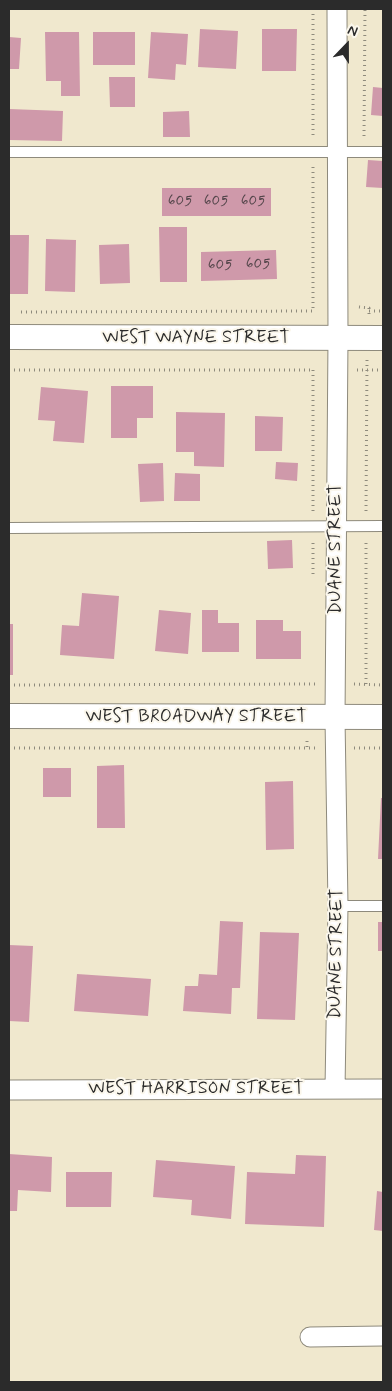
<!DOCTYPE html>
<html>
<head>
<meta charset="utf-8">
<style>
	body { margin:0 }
	#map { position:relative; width:392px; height:1391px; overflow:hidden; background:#f0e8ce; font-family:Mynerve,sans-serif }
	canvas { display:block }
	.frame { position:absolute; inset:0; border:10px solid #2b2b2b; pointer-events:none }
	.north { position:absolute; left:322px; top:20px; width:50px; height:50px; -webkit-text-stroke:4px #fbf7ec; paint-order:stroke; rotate:22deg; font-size:14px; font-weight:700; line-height:20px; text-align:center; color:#2b2b2b }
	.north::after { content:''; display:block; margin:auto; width:18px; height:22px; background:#2b2b2b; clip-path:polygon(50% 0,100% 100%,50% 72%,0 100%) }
</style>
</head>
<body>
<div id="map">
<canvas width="392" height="1391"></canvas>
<div class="frame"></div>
<div class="north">N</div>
</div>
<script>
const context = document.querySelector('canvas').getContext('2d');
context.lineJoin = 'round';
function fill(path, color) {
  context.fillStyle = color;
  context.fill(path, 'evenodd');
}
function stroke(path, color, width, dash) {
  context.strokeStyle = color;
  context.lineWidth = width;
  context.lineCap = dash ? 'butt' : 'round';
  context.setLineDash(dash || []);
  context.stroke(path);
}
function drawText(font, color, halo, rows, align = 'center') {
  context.font = font + ' Mynerve,sans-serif';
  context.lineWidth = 4;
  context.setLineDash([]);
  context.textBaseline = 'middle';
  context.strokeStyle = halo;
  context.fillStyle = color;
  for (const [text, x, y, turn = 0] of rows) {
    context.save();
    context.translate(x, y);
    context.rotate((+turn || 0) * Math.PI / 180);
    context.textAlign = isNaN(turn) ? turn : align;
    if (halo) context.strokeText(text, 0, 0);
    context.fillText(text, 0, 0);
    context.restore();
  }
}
const building = new Path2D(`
	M200 29 238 31 236 69 198 67Z
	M262 29H297L296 71H262Z
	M45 32H79L80 96H61V81H46Z
	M93 32H135V65H93Z
	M151 32 188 34 186 65 176 64 175 80 148 78Z
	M9 37 21 38 19 69H9Z
	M109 77H135V107H110Z
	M373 87 383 88V116L371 115Z
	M9 109 63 111 62 141 9 140Z
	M189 111 190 137H163V112Z
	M368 160 383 161V188L366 187Z
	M162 188H271V216H162Z
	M159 227H187V282H160Z
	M9 235H29L28 294H9Z
	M46 239 76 240 75 292 45 291Z
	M129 244 130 283 100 284 99 245Z
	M276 250 277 279 201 281V252Z
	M111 386H153V418H137V438H111Z
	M41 387 88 391 84 443 53 441 55 421 38 420Z
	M176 412 225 413 224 467 194 466V452H176Z
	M255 416 283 417 282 451H255Z
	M276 462 298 463 297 481 275 479Z
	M163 463 164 501 140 502 138 464Z
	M175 473 200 474V501H174Z
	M292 540 293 568 268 569 267 541Z
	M82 593 119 596 114 659 60 655 62 625 79 626Z
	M159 610 191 613 188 654 155 651Z
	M202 610H218V623H239V652H202Z
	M256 620H283V631H301V659H256Z
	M9 624H13V675H9Z
	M124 765 125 828H97V766Z
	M43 768H71V797H43Z
	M293 781 294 849 266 850 265 782Z
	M381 798H383V859H378Z
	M220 921 243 922 240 988H232L231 1014 183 1011 185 986H198L199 974 217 975Z
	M378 922H383V951H378Z
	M260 932 299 933 295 1020 257 1019Z
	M9 945 33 946 29 1022 9 1021Z
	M77 974 151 979 148 1016 74 1011Z
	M9 1154 52 1157 51 1192 18 1190 17 1211H9Z
	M296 1155 326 1156 324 1227 245 1224 247 1172 295 1174Z
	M156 1160 235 1166 231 1219 191 1215 192 1200 153 1197Z
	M66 1172H112L111 1207H66Z
	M377 1191 383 1192V1231L374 1230Z`);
const path = new Path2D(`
	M313 9V136
	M364 136 365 9
	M359 307 369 308V316
	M369 311H383
	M21 312 313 311V167
	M9 370H313
	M313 370V511
	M357 370H383
	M366 511 367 360
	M313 543V576
	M366 543V684
	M354 684 383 685
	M9 685 316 684
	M307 747V740
	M9 748H316
	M354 748H383`);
const service = new Path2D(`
	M9 152H383
	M9 528 383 526
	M338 906H383`);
const minor = new Path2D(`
	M335 1089 338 906 335 718 338 338 337 9
	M9 1090 383 1089
	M310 1337 383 1336`);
const tertiary = new Path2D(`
	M9 337 383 338
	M9 716 383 717`);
const numberNames = [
	["605",180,202],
	["605",216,202],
	["605",253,202],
	["605",258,265],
	["605",220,266]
];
const streetNames = [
	["WEST WAYNE STREET",196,338],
	["DUANE STREET",336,549,-90],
	["WEST BROADWAY STREET",196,717],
	["DUANE STREET",337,954,-89],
	["WEST HARRISON STREET",196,1089]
];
fill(building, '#cf99aa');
stroke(service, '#8e8a7c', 12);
stroke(minor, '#8e8a7c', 21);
stroke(tertiary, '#8e8a7c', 26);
stroke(path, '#8e8a7c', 3, [1, 4]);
stroke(service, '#fff', 10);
stroke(minor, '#fff', 19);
stroke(tertiary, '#fff', 24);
drawText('15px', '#54464b', null, numberNames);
drawText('18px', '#2b2b2b', '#fbf7ec', streetNames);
</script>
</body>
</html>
